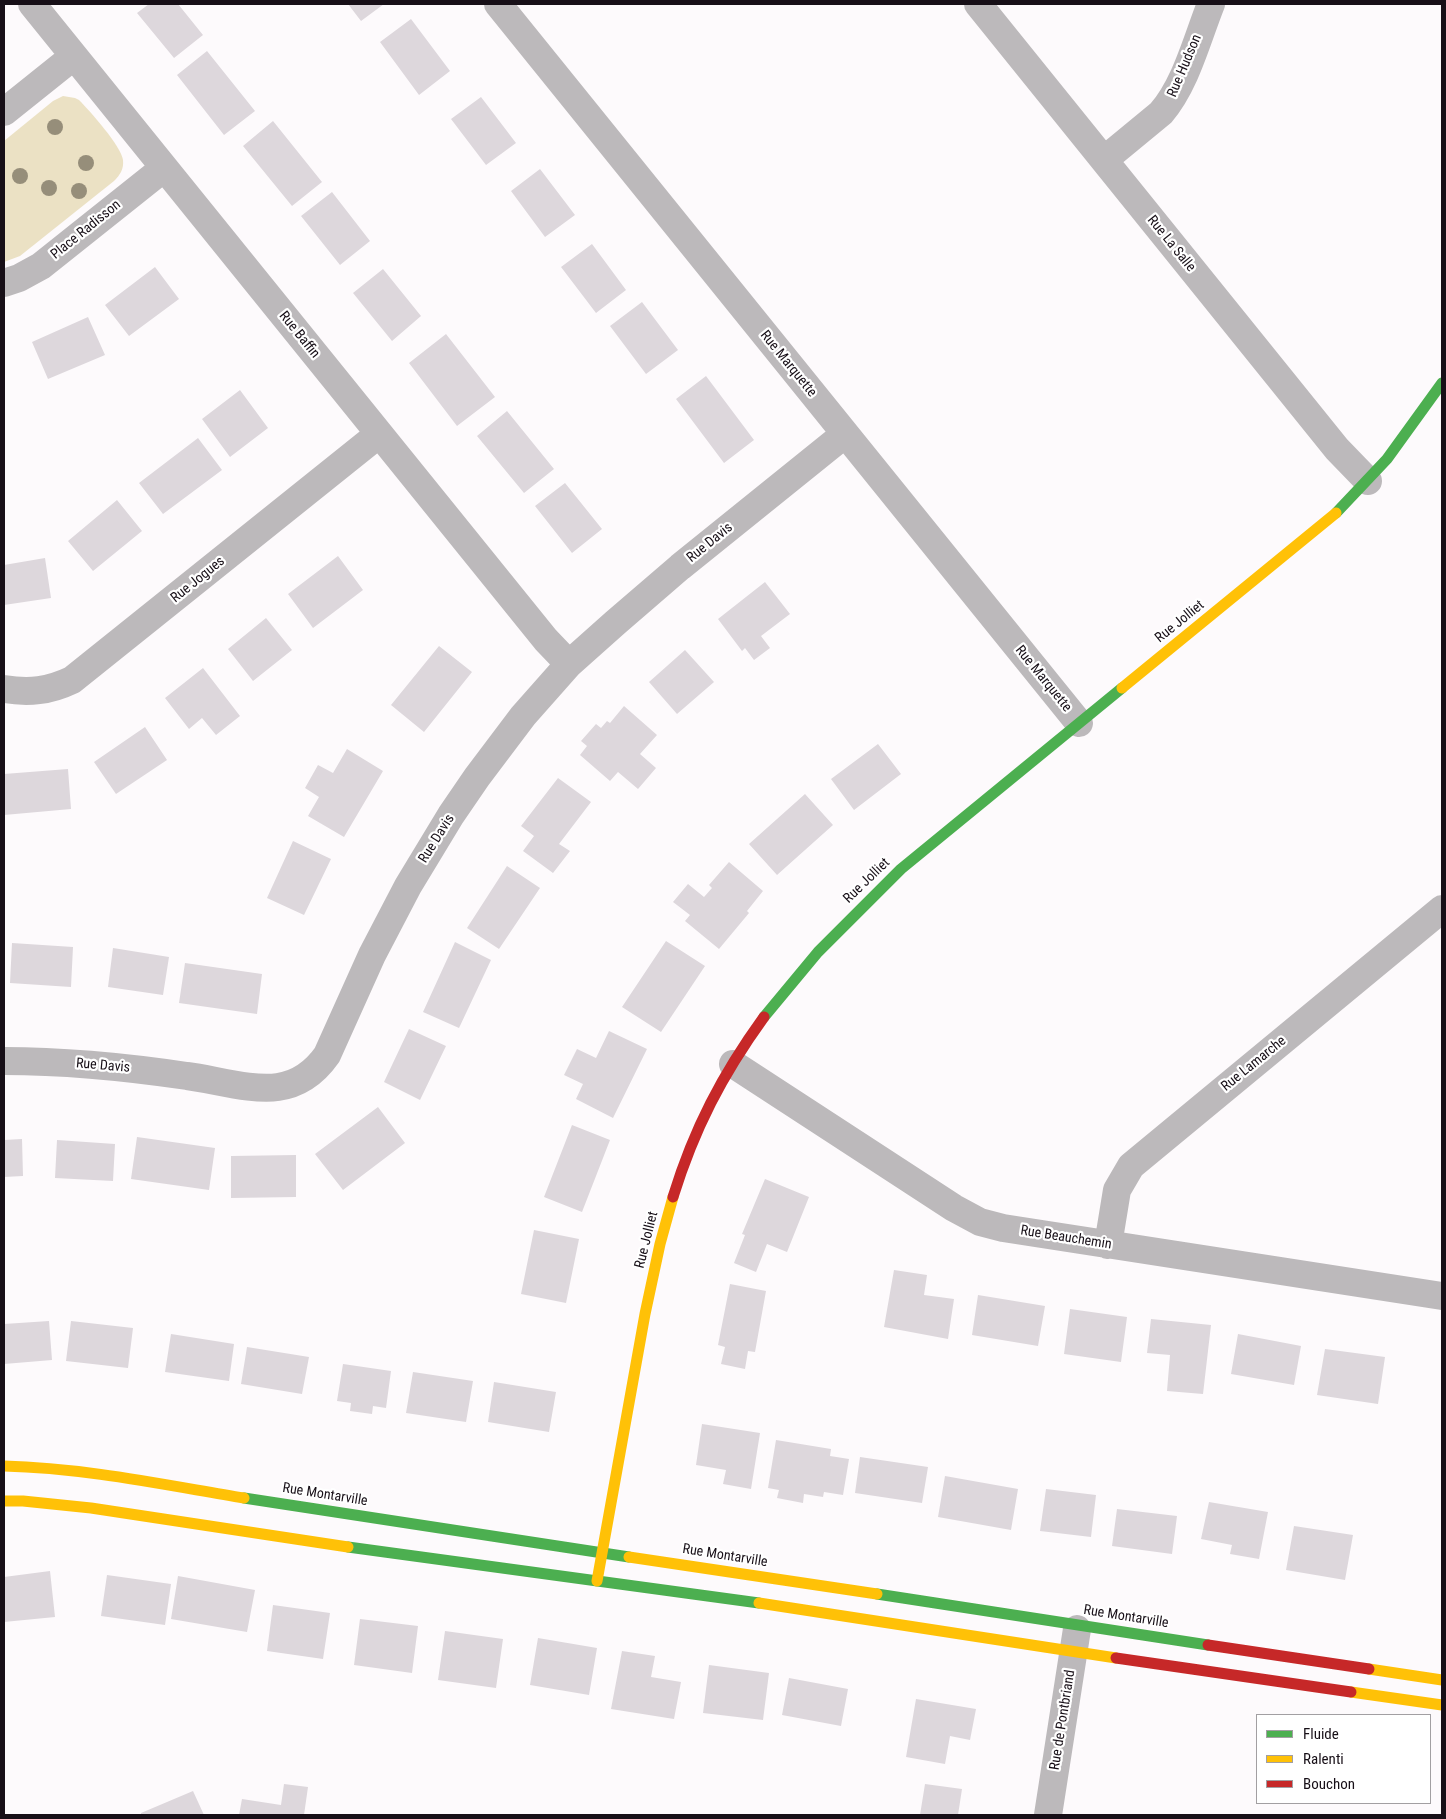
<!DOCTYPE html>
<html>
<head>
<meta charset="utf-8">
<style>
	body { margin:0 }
	#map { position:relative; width:1446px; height:1819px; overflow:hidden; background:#fdfafc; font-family:"Roboto Condensed",sans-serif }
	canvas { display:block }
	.frame { position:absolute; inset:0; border:5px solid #170f17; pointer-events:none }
	.legend { position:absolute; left:1256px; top:1714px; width:175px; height:90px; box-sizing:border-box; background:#fff; border:1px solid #a29fa2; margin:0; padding:6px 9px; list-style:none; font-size:15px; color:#170f17 }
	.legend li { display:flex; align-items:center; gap:10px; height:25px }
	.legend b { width:25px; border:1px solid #a29fa2 }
</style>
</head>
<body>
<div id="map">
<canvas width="1446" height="1819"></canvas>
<div class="frame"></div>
<ul class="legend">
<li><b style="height:6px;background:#4caf50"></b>Fluide</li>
<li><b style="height:6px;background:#ffc107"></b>Ralenti</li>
<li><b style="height:6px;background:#c62828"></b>Bouchon</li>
</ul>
</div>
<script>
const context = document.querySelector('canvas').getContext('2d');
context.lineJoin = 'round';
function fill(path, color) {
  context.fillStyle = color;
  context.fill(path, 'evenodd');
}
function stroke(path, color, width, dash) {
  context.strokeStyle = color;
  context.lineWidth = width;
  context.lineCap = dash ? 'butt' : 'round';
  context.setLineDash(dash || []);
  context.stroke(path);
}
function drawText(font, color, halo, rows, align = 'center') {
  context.font = font + ' "Roboto Condensed",sans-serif';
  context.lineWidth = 4.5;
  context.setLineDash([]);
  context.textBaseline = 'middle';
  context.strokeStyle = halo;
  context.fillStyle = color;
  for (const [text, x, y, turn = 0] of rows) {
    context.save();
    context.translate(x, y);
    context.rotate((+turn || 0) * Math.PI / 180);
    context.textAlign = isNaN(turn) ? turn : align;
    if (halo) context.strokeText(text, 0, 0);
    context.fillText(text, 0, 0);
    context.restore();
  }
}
const green = new Path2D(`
	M63 96 75 98 79 100C90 111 121 146 123 160 124 169 120 175 114 181L20 256 4 262V141L53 101Z`);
const building = new Path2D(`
	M149 4H178L203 35 174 58 137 13Z
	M348 4H384L361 21Z
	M411 19 450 71 419 95 380 42Z
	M207 51 255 111 224 135 177 75Z
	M481 97 516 143 486 165 451 119Z
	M273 121 322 182 292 206 243 146Z
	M540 169 575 215 545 237 511 191Z
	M332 192 370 241 340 265 301 216Z
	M592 244 626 290 596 313 561 267Z
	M155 267 179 299 129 336 105 305Z
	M383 269 421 316 392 341 353 293Z
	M642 302 678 350 646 374 610 326Z
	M88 317 105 355 48 379 32 342Z
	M446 334 495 397 457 426 409 363Z
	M706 376 754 440 724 463 676 399Z
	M240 390 268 428 230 457 202 419Z
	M507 411 554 469 524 493 477 436Z
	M198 438 222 470 163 514 139 483Z
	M565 483 602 529 572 553 535 506Z
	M117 500 142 531 93 571 68 541Z
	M338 556 363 590 313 628 288 594Z
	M45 558 51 598 4 605V565Z
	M765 582 790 614 761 636 770 648 754 660 745 648 742 651 718 619Z
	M266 618 292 650 253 681 228 649Z
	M439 646 472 672 424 732 391 705Z
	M685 650 714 682 677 714 649 682Z
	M203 668 240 716 216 735 202 718 189 729 165 698Z
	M624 706 657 735 640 754 656 768 638 789 618 772 610 781 580 755 587 746 581 741 596 724 601 728 607 721 610 723Z
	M145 727 167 760 116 794 94 762Z
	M878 744 901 774 854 810 831 779Z
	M347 749 383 771 344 837 308 816 319 797 305 788 318 765 333 773Z
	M68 769 71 809 4 815V774Z
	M558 778 591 802 559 844 570 851 553 873 523 851 534 836 521 826Z
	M805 794 833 825 777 875 749 844Z
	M293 841 331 859 304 915 267 898Z
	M729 862 763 891 747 911 749 913 719 949 685 921 690 915 673 902 688 884 704 897 712 888 709 885Z
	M507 866 540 888 499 949 467 928Z
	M666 941 705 966 661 1032 622 1007Z
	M455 942 491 960 459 1028 423 1012Z
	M12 943 73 947 71 987 10 983Z
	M113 948 169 957 163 995 108 987Z
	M185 963 262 974 257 1014 179 1003Z
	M409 1029 446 1046 420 1100 384 1082Z
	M609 1031 647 1049 613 1118 576 1099 583 1084 564 1075 577 1049 596 1058Z
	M378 1107 405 1143 343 1190 315 1154Z
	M572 1125 610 1140 582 1212 544 1197Z
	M137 1137 215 1148 209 1190 131 1179Z
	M22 1139 23 1176 4 1177V1140Z
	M57 1140 115 1144 113 1181 55 1178Z
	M296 1155V1197L231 1198V1156Z
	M765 1179 809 1197 787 1252 767 1244 756 1272 734 1263 745 1235 742 1234Z
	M534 1230 579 1239 566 1303 521 1294Z
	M894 1270 927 1275 924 1295 954 1299 948 1339 884 1327Z
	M730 1284 766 1291 755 1352 748 1351 745 1369 721 1364 725 1347 718 1345Z
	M978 1295 1045 1306 1038 1346 972 1335Z
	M1070 1309 1127 1317 1121 1362 1064 1354Z
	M1151 1319 1211 1325 1203 1394 1167 1391 1170 1355 1147 1353Z
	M49 1321 52 1360 4 1364V1324Z
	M71 1321 133 1328 128 1368 66 1361Z
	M171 1334 234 1344 229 1381 165 1372Z
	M1238 1334 1301 1346 1294 1385 1231 1374Z
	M247 1347 309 1357 302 1394 241 1384Z
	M1325 1349 1385 1357 1378 1404 1317 1395Z
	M343 1364 391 1371 386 1408 373 1406 372 1414 350 1411 351 1403 337 1401Z
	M413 1372 473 1381 466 1422 406 1413Z
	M494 1382 556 1392 549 1432 488 1422Z
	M702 1424 760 1433 751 1489 723 1484 726 1470 696 1465Z
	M776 1440 831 1449 830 1456 849 1459 843 1495 824 1492 823 1497 804 1494 803 1503 777 1498 779 1490 768 1488Z
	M860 1457 928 1467 922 1503 855 1493Z
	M945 1476 1018 1489 1011 1530 938 1517Z
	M1046 1489 1096 1495 1091 1537 1040 1531Z
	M1209 1502 1268 1512 1259 1559 1230 1554 1232 1545 1201 1539Z
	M1117 1509 1177 1516 1172 1554 1112 1546Z
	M1294 1526 1353 1535 1345 1580 1286 1570Z
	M50 1571 55 1617 4 1622V1577Z
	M107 1575 171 1584 165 1625 101 1616Z
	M178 1576 255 1590 247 1632 171 1619Z
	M273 1605 330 1613 323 1659 267 1651Z
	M360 1619 418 1626 412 1673 354 1665Z
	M445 1631 503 1639 496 1688 438 1680Z
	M538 1638 597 1648 589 1695 530 1685Z
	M622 1651 655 1656 651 1677 681 1682 674 1719 611 1709Z
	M709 1665 769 1673 763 1720 703 1713Z
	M789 1678 848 1689 841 1726 782 1715Z
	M916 1699 976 1709 970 1740 950 1736 945 1764 906 1757Z
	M284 1784 308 1787 304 1815H239L242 1799 281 1805Z
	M925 1784 962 1789 958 1815H920Z
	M193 1791 204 1815H141V1813Z`);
const street = new Path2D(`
	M32 4 546 640 569 664
	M498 4 1079 723
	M978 4 1337 449 1368 481
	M4 112 74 56
	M1104 160 1161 113C1186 84 1197 39 1211 4
	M4 283 19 278 41 266 164 168
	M4 689C29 693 49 691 72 680L379 434
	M4 1061C65 1061 126 1067 187 1076 213 1079 252 1091 278 1087 299 1084 315 1072 327 1055L372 955 408 886 451 815 477 777 523 716 569 664 615 623 680 567 845 434
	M733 1064 954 1208 980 1222 1003 1228 1442 1296
	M1108 1245 1117 1190 1131 1166 1442 909
	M1048 1815 1077 1629`);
const fast = new Path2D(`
	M1336 513 1387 459 1442 383
	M764 1017 818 952 901 869 1122 688
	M244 1498 629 1557
	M348 1547 759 1603
	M877 1594 1208 1645`);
const slow = new Path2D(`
	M1122 688 1336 513
	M4 1466C85 1468 165 1485 244 1498
	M4 1501H23L91 1508 348 1547
	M629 1557 877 1594
	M597 1581 645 1314 660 1244 673 1197
	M759 1603 1116 1658
	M1369 1669 1442 1680
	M1351 1692 1442 1705`);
const jam = new Path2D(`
	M673 1197C694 1129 722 1075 764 1017
	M1208 1645 1369 1669
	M1116 1658 1351 1692`);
const trees = [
	[55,127],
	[86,163],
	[20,176],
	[49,188],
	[79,191]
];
const streetNames = [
	["Rue Hudson",1185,66,-67],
	["Place Radisson",86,230,-39],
	["Rue La Salle",1171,244,51],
	["Rue Baffin",299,335,51],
	["Rue Marquette",788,364,51],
	["Rue Davis",710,543,-39],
	["Rue Jogues",198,580,-39],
	["Rue Jolliet",1180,622,-39],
	["Rue Marquette",1043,679,51],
	["Rue Davis",437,839,-58],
	["Rue Jolliet",867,881,-44],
	["Rue Lamarche",1254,1064,-39],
	["Rue Davis",103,1066,5],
	["Rue Beauchemin",1066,1238,9],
	["Rue Jolliet",647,1240,-76],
	["Rue Montarville",325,1495,9],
	["Rue Montarville",725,1556,9],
	["Rue Montarville",1126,1617,9],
	["Rue de Pontbriand",1063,1720,-81]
];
fill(green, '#ebe1c4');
fill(building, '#ddd7dc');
stroke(street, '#bcb9bb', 28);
stroke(fast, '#4caf50', 11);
stroke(slow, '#ffc107', 11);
stroke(jam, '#c62828', 11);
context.fillStyle = '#968e7a';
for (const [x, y] of trees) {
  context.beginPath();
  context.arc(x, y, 8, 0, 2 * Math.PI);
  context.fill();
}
drawText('14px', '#170f17', '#fff', streetNames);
</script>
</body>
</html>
